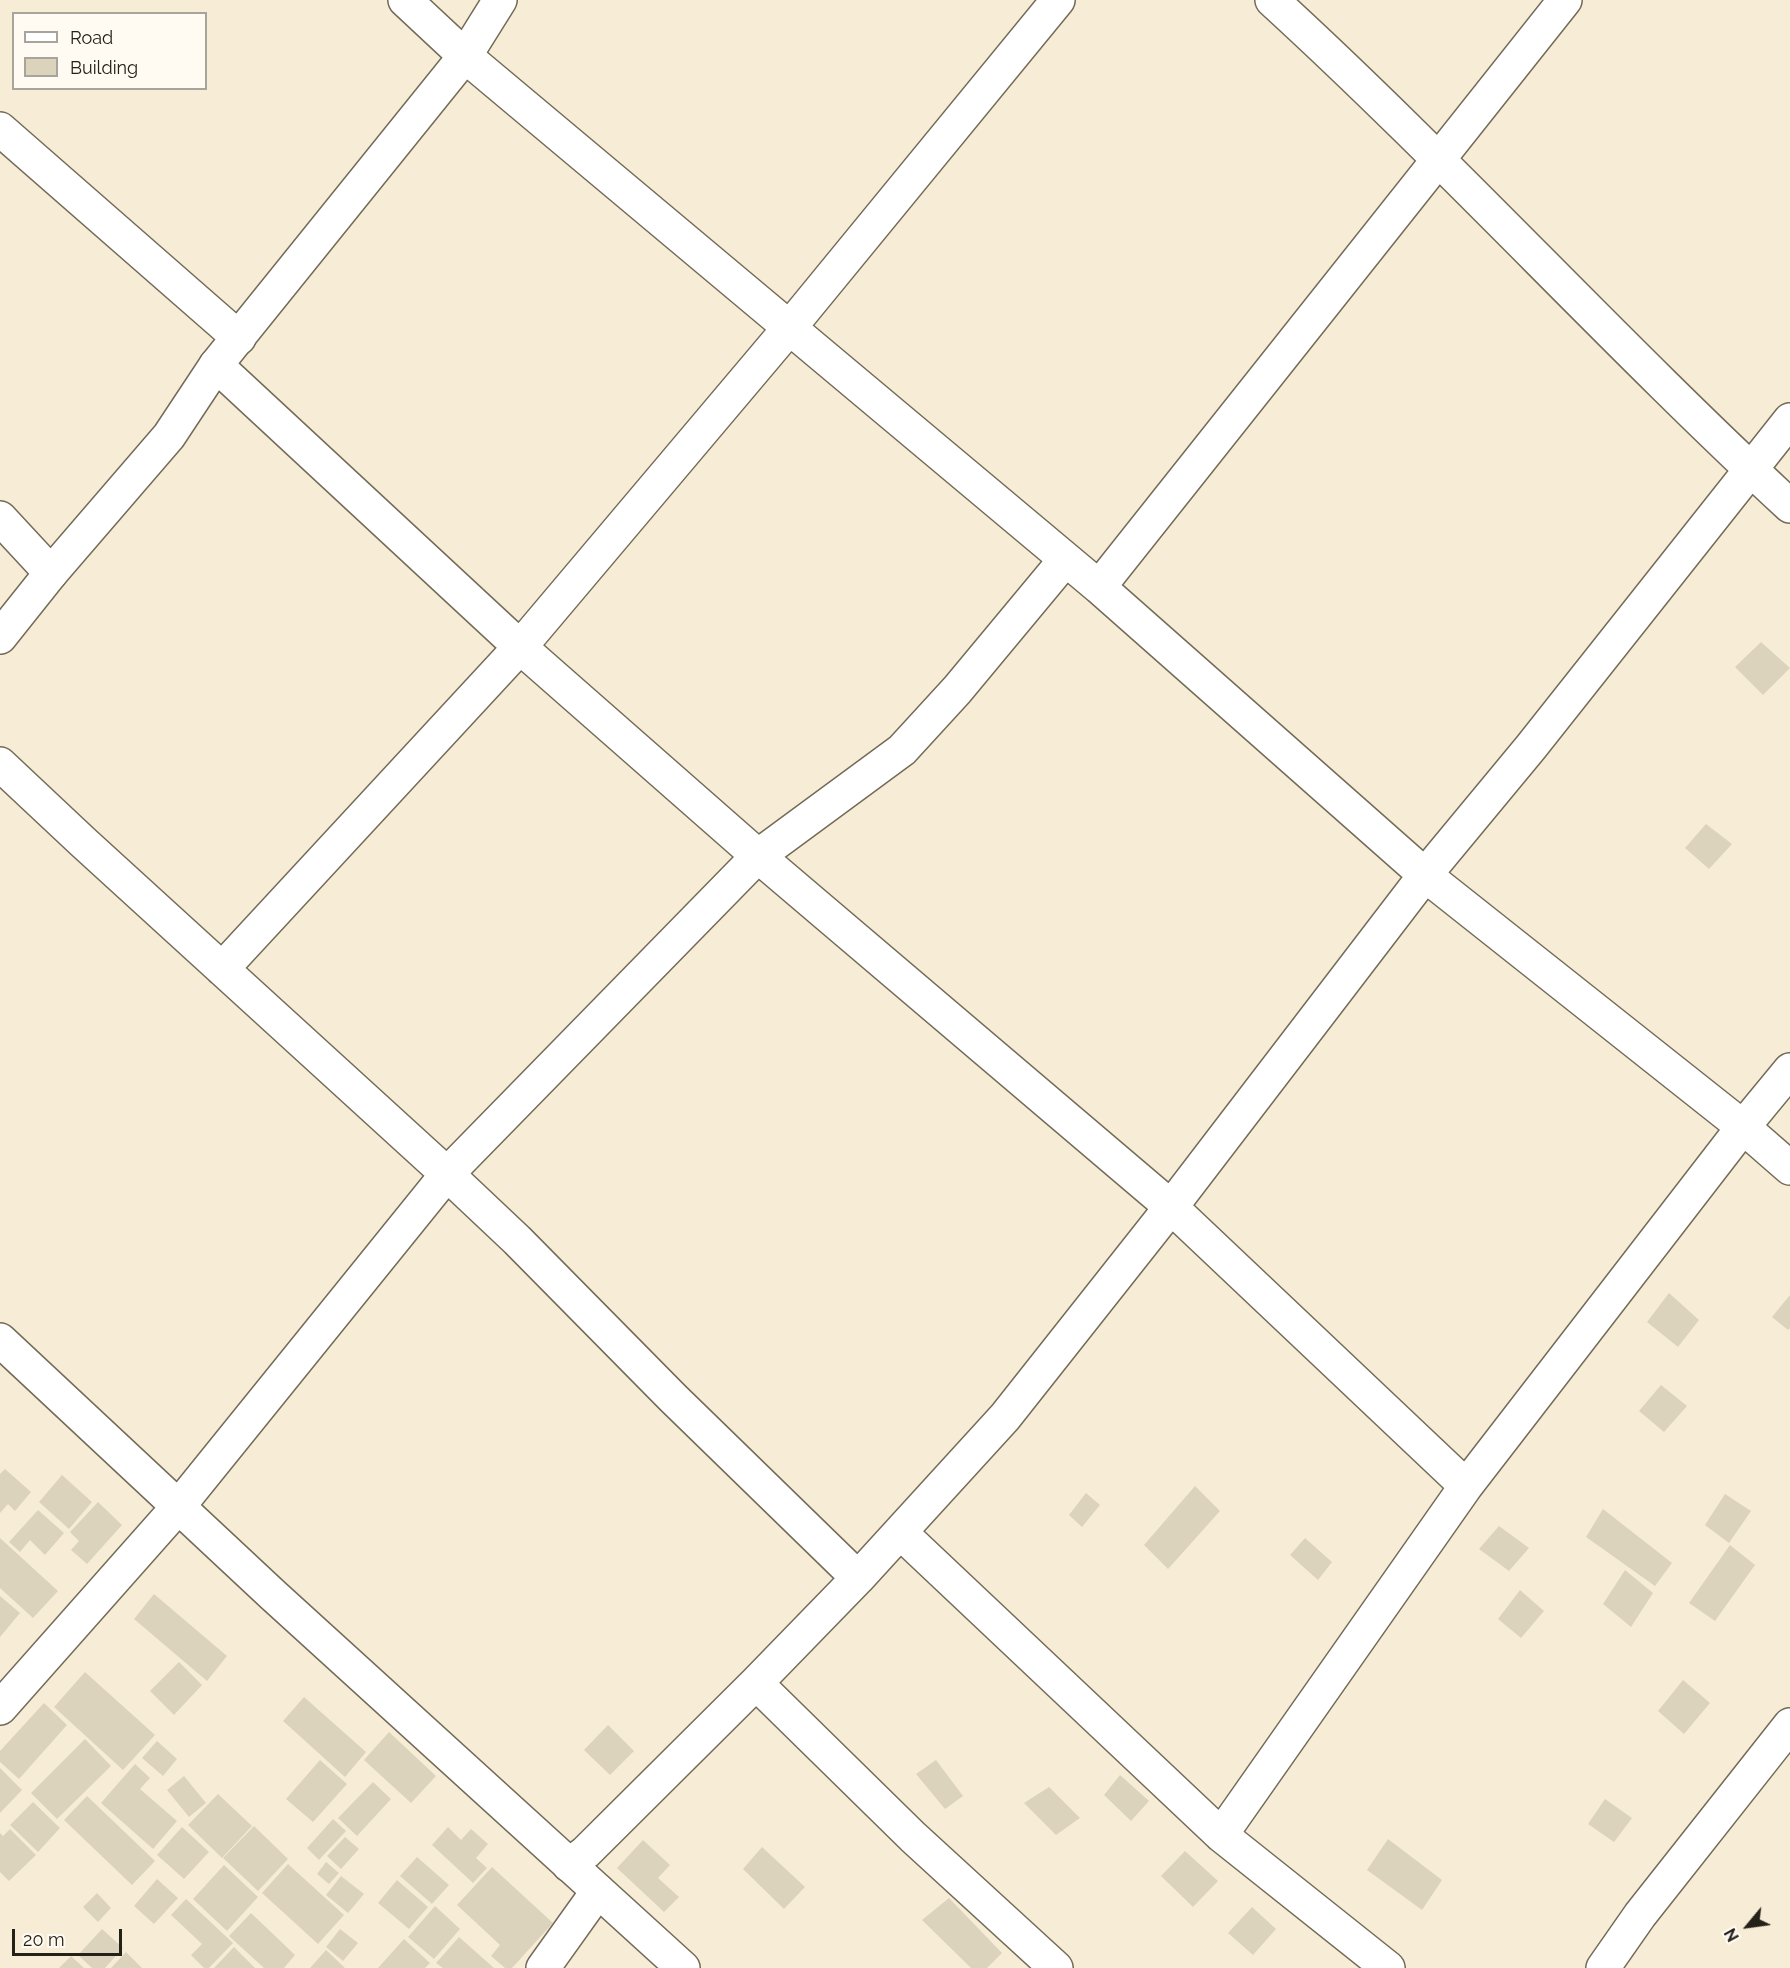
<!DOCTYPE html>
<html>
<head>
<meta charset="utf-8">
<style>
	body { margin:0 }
	#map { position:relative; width:1790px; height:1968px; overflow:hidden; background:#f7edd7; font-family:Raleway,sans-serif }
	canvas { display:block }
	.legend { position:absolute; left:12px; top:12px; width:195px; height:78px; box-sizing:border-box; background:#fffbf2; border:2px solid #a7a49b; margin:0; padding:8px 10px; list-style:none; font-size:18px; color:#242119 }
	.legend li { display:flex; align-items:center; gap:12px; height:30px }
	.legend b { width:30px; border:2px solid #a7a49b }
	.north { position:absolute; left:1718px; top:1896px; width:60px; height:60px; -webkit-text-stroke:4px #fffbf2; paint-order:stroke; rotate:241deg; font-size:16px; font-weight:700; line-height:24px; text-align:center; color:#242119 }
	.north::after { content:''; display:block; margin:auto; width:21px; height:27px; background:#242119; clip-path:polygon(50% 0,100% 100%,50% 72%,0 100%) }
	.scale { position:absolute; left:12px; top:1929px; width:110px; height:27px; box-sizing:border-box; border:3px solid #242119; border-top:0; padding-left:8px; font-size:18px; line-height:21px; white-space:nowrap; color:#242119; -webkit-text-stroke:4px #fffbf2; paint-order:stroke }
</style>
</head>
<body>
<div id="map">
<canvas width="1790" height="1968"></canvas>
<ul class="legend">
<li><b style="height:8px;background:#fff"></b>Road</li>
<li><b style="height:16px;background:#dcd3bd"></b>Building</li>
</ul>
<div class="north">N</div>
<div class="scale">20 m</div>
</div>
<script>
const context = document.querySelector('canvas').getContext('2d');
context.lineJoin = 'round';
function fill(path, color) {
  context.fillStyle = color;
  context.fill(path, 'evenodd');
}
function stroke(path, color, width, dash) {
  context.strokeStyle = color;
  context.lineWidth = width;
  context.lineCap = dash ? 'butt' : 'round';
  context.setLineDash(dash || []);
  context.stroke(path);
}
const building = new Path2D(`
	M1761 642 1790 668 1763 695 1735 667Z
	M1706 824 1732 844 1709 869 1685 848Z
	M1669 1293 1699 1320 1678 1347 1647 1322Z
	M1790 1295V1328L1788 1330 1772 1317Z
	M1661 1385 1687 1406 1664 1432 1639 1411Z
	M5 1469 31 1492 15 1511 8 1504 0 1513V1474Z
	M62 1475 92 1502 69 1529 39 1502Z
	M1195 1486 1220 1511 1168 1569 1144 1545Z
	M1086 1493 1100 1505 1082 1527 1069 1515Z
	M1725 1494 1751 1511 1729 1543 1705 1525Z
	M98 1502 122 1525 87 1564 71 1550 79 1541 70 1532Z
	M1603 1509 1672 1563 1655 1586 1586 1537Z
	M38 1510 64 1533 45 1555 30 1540 20 1552 9 1542Z
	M1499 1526 1529 1548 1509 1571 1479 1549Z
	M0 1538 58 1591 33 1618 0 1588Z
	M1305 1538 1332 1562 1318 1580 1290 1555Z
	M1730 1545 1755 1565 1715 1621 1689 1603Z
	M1625 1570 1653 1593 1631 1627 1603 1604Z
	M1520 1590 1544 1611 1521 1638 1498 1619Z
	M154 1594 227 1656 207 1681 134 1619Z
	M0 1596 20 1613 0 1637Z
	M179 1662 202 1685 174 1715 150 1691Z
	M85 1672 155 1735 123 1770 54 1707Z
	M1683 1680 1710 1703 1684 1734 1658 1711Z
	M304 1697 366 1752 345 1777 283 1721Z
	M44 1703 67 1725 19 1779 0 1762V1751Z
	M608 1725 634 1751 610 1775 584 1750Z
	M389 1732 436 1776 411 1803 364 1760Z
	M85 1739 111 1766 57 1819 31 1793Z
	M157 1741 177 1759 163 1776 142 1758Z
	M320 1760 347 1784 313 1822 286 1799Z
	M936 1760 963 1796 945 1809 916 1774Z
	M135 1764 150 1778 140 1789 177 1821 153 1849 101 1803Z
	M0 1768 22 1790 0 1813Z
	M1120 1775 1149 1801 1131 1821 1104 1795Z
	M184 1776 206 1803 189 1817 167 1790Z
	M373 1782 391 1799 357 1836 338 1818Z
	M1049 1787 1080 1818 1056 1835 1024 1803Z
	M218 1794 252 1826 222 1858 188 1825Z
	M87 1796 155 1861 132 1885 64 1820Z
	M1605 1799 1632 1818 1614 1842 1588 1824Z
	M33 1802 60 1828 38 1852 10 1825Z
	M333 1819 346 1831 319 1860 307 1848Z
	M254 1826 288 1859 258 1891 223 1858Z
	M182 1827 209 1852 184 1879 157 1855Z
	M448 1827 461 1840 471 1829 488 1844 476 1858 487 1868 473 1883 432 1845Z
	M10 1829 36 1855 9 1881 0 1872V1833L3 1836Z
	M345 1837 359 1849 341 1869 327 1856Z
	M1388 1839 1442 1880 1422 1910 1367 1870Z
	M643 1840 670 1865 658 1878 679 1897 664 1912 617 1868Z
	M762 1847 805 1887 784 1909 743 1869Z
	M1185 1851 1218 1881 1193 1907 1161 1876Z
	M417 1857 449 1885 432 1904 400 1876Z
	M326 1862 339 1873 329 1884 317 1874Z
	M288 1864 344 1915 318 1944 262 1893Z
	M224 1865 258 1897 227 1931 193 1899Z
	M492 1867 553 1923 512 1968H505L491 1956 500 1945 457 1905Z
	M341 1876 364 1894 348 1913 326 1895Z
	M157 1879 178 1898 154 1924 134 1906Z
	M397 1880 428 1907 409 1929 378 1903Z
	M97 1893 111 1908 98 1922 83 1907Z
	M949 1898 1002 1953 987 1968H971L922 1920Z
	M186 1899 233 1943 209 1968H204L191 1955 202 1944 171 1915Z
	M435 1906 460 1929 434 1959 408 1937Z
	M1252 1907 1276 1929 1253 1955 1228 1933Z
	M251 1913 295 1955 284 1968H264L229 1936Z
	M102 1929 123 1948 105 1968H92L78 1955Z
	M340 1929 358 1943 343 1961 326 1947Z
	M459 1937 494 1968H443L436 1963Z
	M404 1939 430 1963 425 1968H378Z
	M234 1947 255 1968H214Z
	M326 1950 345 1968H310Z
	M126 1952 142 1968H111Z
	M71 1956 84 1968H59Z`);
const street = new Path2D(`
	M405 0 465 56 1099 587 1425 875 1743 1127 1790 1168
	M1272 0C1450 163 1613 342 1790 506
	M0 129 239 338
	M216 365 520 647 758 856 1171 1207 1466 1486
	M0 518 51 573
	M1099 587 1565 0
	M0 764 83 842 447 1174 517 1240 673 1398 858 1578
	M222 969 520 647 790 327 1058 0
	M901 1533 1221 1835 1388 1968
	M756 1683 913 1837 1056 1968
	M0 1708 178 1507 447 1174 758 856 902 750 957 690 1065 560
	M1221 1835 1466 1486 1743 1127 1790 1070
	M569 1865 586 1852 756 1683 858 1578 1005 1417 1171 1207 1425 875 1531 747 1790 420
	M543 1968 598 1891
	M1603 1968 1640 1915 1790 1725`);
const secondary = new Path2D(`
	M0 637 51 573 169 436 216 365 465 56 500 0
	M0 1340 273 1595 683 1968`);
fill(building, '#dcd3bd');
stroke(street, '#736b58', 36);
stroke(secondary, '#736b58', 36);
stroke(street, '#fff', 33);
stroke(secondary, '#fff', 33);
</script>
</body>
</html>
